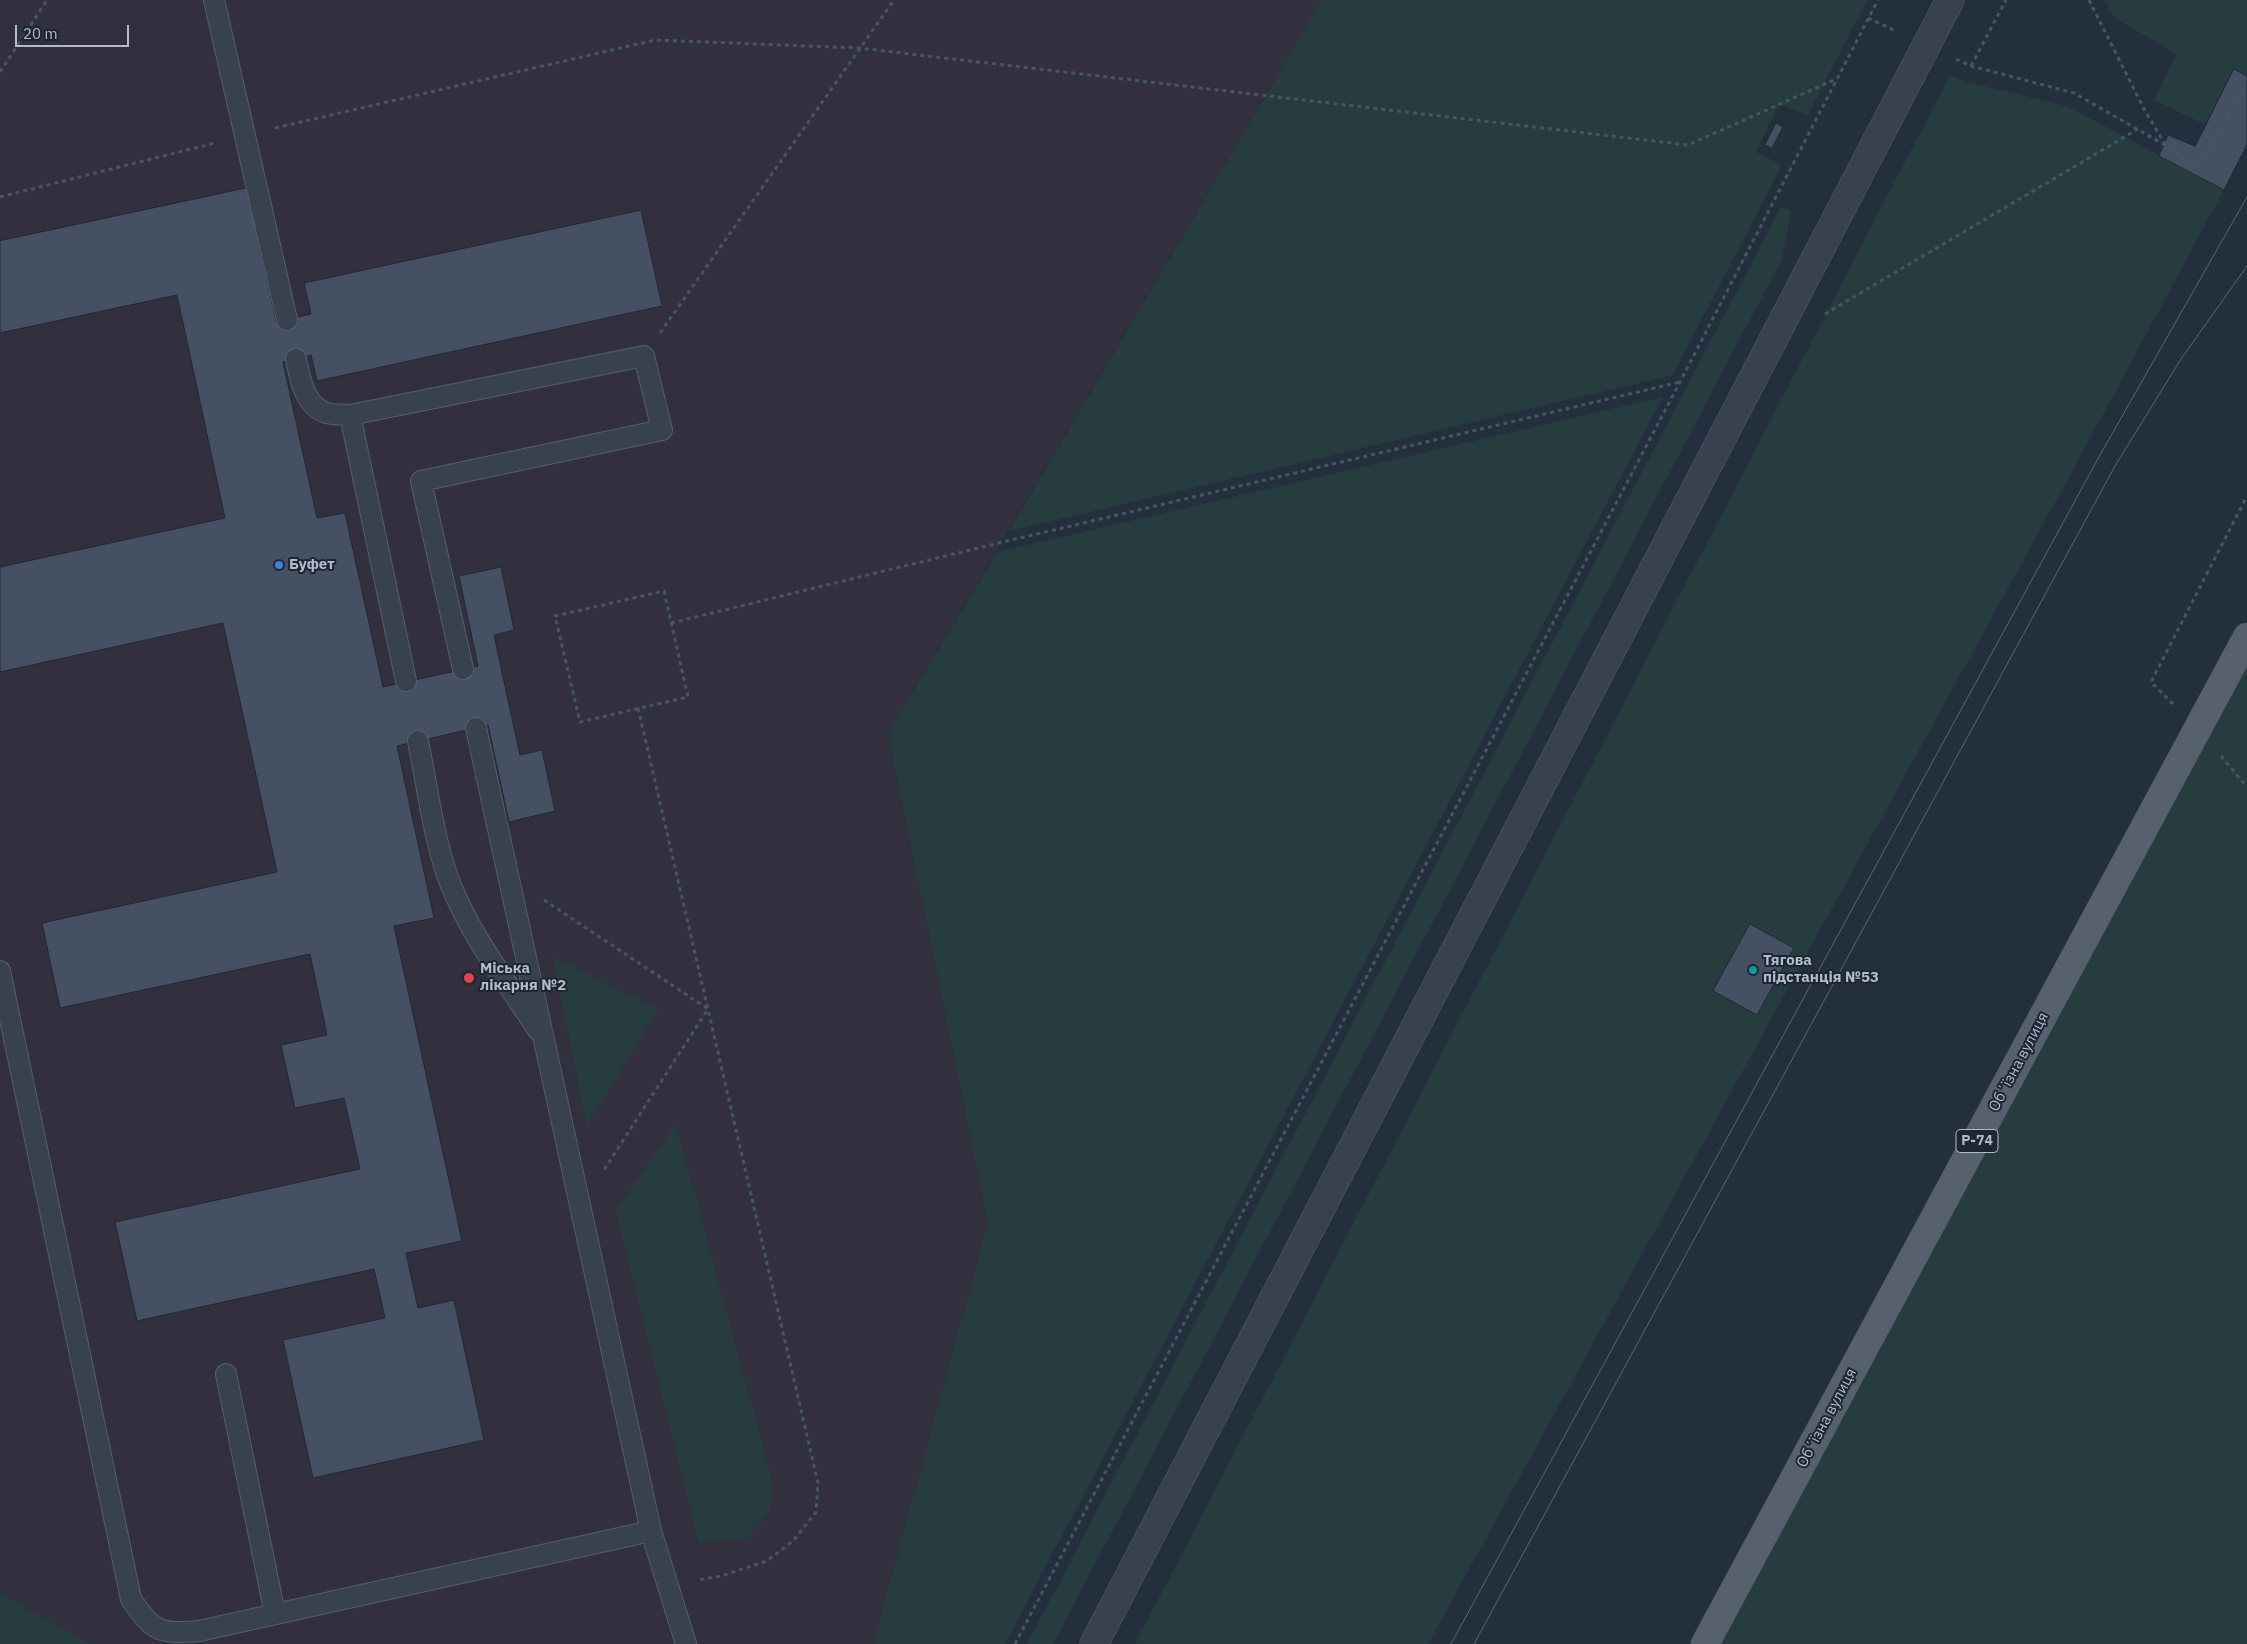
<!DOCTYPE html>
<html>
<head>
<meta charset="utf-8">
<style>
	body { margin:0 }
	#map { position:relative; width:2247px; height:1644px; overflow:hidden; background:#242f3e; font-family:"IBM Plex Sans",sans-serif }
	canvas { display:block }
	.scale { position:absolute; left:15px; top:25px; width:114px; height:22px; box-sizing:border-box; border:2px solid #b4bcc9; border-top:0; padding-left:6px; font-size:15px; line-height:18px; white-space:nowrap; color:#b4bcc9; -webkit-text-stroke:4px #1d2633; paint-order:stroke }
</style>
</head>
<body>
<div id="map">
<canvas width="2247" height="1644"></canvas>
<div class="scale">20 m</div>
</div>
<script>
const context = document.querySelector('canvas').getContext('2d');
context.lineJoin = 'round';
function fill(path, color) {
  context.fillStyle = color;
  context.fill(path, 'evenodd');
}
function stroke(path, color, width, dash) {
  context.strokeStyle = color;
  context.lineWidth = width;
  context.lineCap = dash ? 'butt' : 'round';
  context.setLineDash(dash || []);
  context.stroke(path);
}
function drawText(font, color, halo, rows, align = 'center') {
  context.font = font + ' "IBM Plex Sans",sans-serif';
  context.lineWidth = 4;
  context.setLineDash([]);
  context.textBaseline = 'middle';
  context.strokeStyle = halo;
  context.fillStyle = color;
  for (const [text, x, y, turn = 0] of rows) {
    context.save();
    context.translate(x, y);
    context.rotate((+turn || 0) * Math.PI / 180);
    context.textAlign = isNaN(turn) ? turn : align;
    if (halo) context.strokeText(text, 0, 0);
    context.fillText(text, 0, 0);
    context.restore();
  }
}
const medical = new Path2D(`
	M0 0H1322L888 733 988 1223 873 1644H90L0 1593Z`);
const green = new Path2D(`
	M1322 0H1867L1808 115 1779 104 1756 152 1782 165 1673 375 1009 531Z
	M2104 0H2247V76L2234 69 2206 125 2154 100 2176 54 2115 18Z
	M1950 75 1964 81 2069 107 2224 190 2086 446 1428 1644H1135Z
	M1781 207 1791 211 1782 259 1053 1644H1027Z
	M1663 397 1005 1644H873L988 1223 888 733 997 552Z
	M2247 637V1644H1705Z
	M553 957 658 1009 587 1126Z
	M676 1124 773 1485 769 1514 746 1538 699 1542 616 1211Z
	M0 1593 90 1644H0Z`);
const building = new Path2D(`
	M2234 69 2247 76V145L2224 190 2159 156 2168 135 2195 146Z
	M1776 123 1783 127 1772 148 1765 145Z
	M247 188 276 322 311 314 304 283 641 210 662 306 317 381 311 355 283 362 317 518 345 513 383 687 478 666 459 576 501 567 514 630 494 635 520 755 542 750 555 811 509 822 488 725 397 746 434 918 394 926 462 1241 406 1253 418 1308 454 1300 484 1440 313 1478 283 1340 385 1318 374 1269 137 1321 115 1222 360 1169 344 1098 295 1108 281 1045 327 1035 310 954 60 1008 42 923 277 872 223 623 0 672V567L225 518 177 295 0 333V241Z
	M1750 924 1794 948 1757 1015 1713 991Z`);
const path = new Path2D(`
	M2089 0 2144 109 2165 144
	M1868 18 1896 31
	M1956 59 1971 66 2074 93 2165 145 2199 169 2241 90
	M1971 66 2006 0
	M0 72 47 0
	M275 128 655 40 859 48 1688 145 1836 79
	M0 197 215 143
	M1825 314 2138 129
	M660 333 894 0
	M664 591 688 697 580 722 555 616Z
	M671 623 1003 542 1680 382
	M2173 704 2151 682 2247 496
	M638 708 818 1483 816 1512 793 1541 767 1561 721 1576 698 1580
	M2221 756 2247 787
	M544 900 708 1009 604 1170
	M1015 1644 1680 382 1878 0`);
const service = new Path2D(`
	M214 0 287 320
	M296 359C300 378 304 405 326 413 333 415 343 414 350 415
	M406 681 350 415 644 356 662 430 421 481 463 669
	M476 728 651 1531 686 1644
	M418 741C428 789 435 853 456 897 477 944 510 987 538 1030
	M0 971 131 1599C154 1632 158 1634 199 1631L651 1531
	M226 1374 275 1614`);
const tertiary = new Path2D(`
	M1094 1644 1950 0`);
const primary = new Path2D(`
	M1705 1644 2247 637`);
const tram = new Path2D(`
	M1451 1644 2100 455 2247 197
	M1474 1644 2115 466 2181 359 2247 266`);
const markers = [
	[279,565,5,"#3f7fe0"],
	[1753,970,5,"#0f9aa8"],
	[469,978,6,"#e0444e"]
];
const shields = [
	[1977,1141,42]
];
const shieldNames = [
	["Р-74",1977,1141]
];
const poiNames = [
	["Буфет",289,565],
	["Тягова",1763,961],
	["підстанція №53",1763,978],
	["Міська",480,969],
	["лікарня №2",480,986]
];
const streetNames = [
	["Обʼїзна вулиця",2019,1062,-62],
	["Обʼїзна вулиця",1827,1418,-62]
];
fill(medical, '#32303f');
fill(green, '#263c3f');
fill(building, '#455162');
stroke(building, '#1f2835', 1);
stroke(service, '#565f6c', 22);
stroke(tertiary, '#565f6c', 29);
stroke(primary, '#414a57', 29);
stroke(path, '#44595c', 3, [4, 4]);
stroke(service, '#38414e', 20);
stroke(tertiary, '#38414e', 28);
stroke(primary, '#56606e', 28);
stroke(tram, '#5a6575', 1);
for (const [x, y, r, color] of markers) {
  const dot = new Path2D();
  dot.arc(x, y, r, 0, 2 * Math.PI);
  context.fillStyle = color;
  context.fill(dot);
  stroke(dot, '#1d2633', 2);
}
for (const [x, y, w] of shields) {
  const box = new Path2D();
  box.roundRect(x - w / 2, y - 11.5, w, 23, 4);
  context.fillStyle = '#1d2633';
  context.fill(box);
  stroke(box, '#b4bcc9', 1);
}
drawText('bold 14px', '#b4bcc9', null, shieldNames);
drawText('bold 15px', '#b4bcc9', '#1d2633', poiNames, 'left');
drawText('15px', '#b4bcc9', '#1d2633', streetNames);
</script>
</body>
</html>
